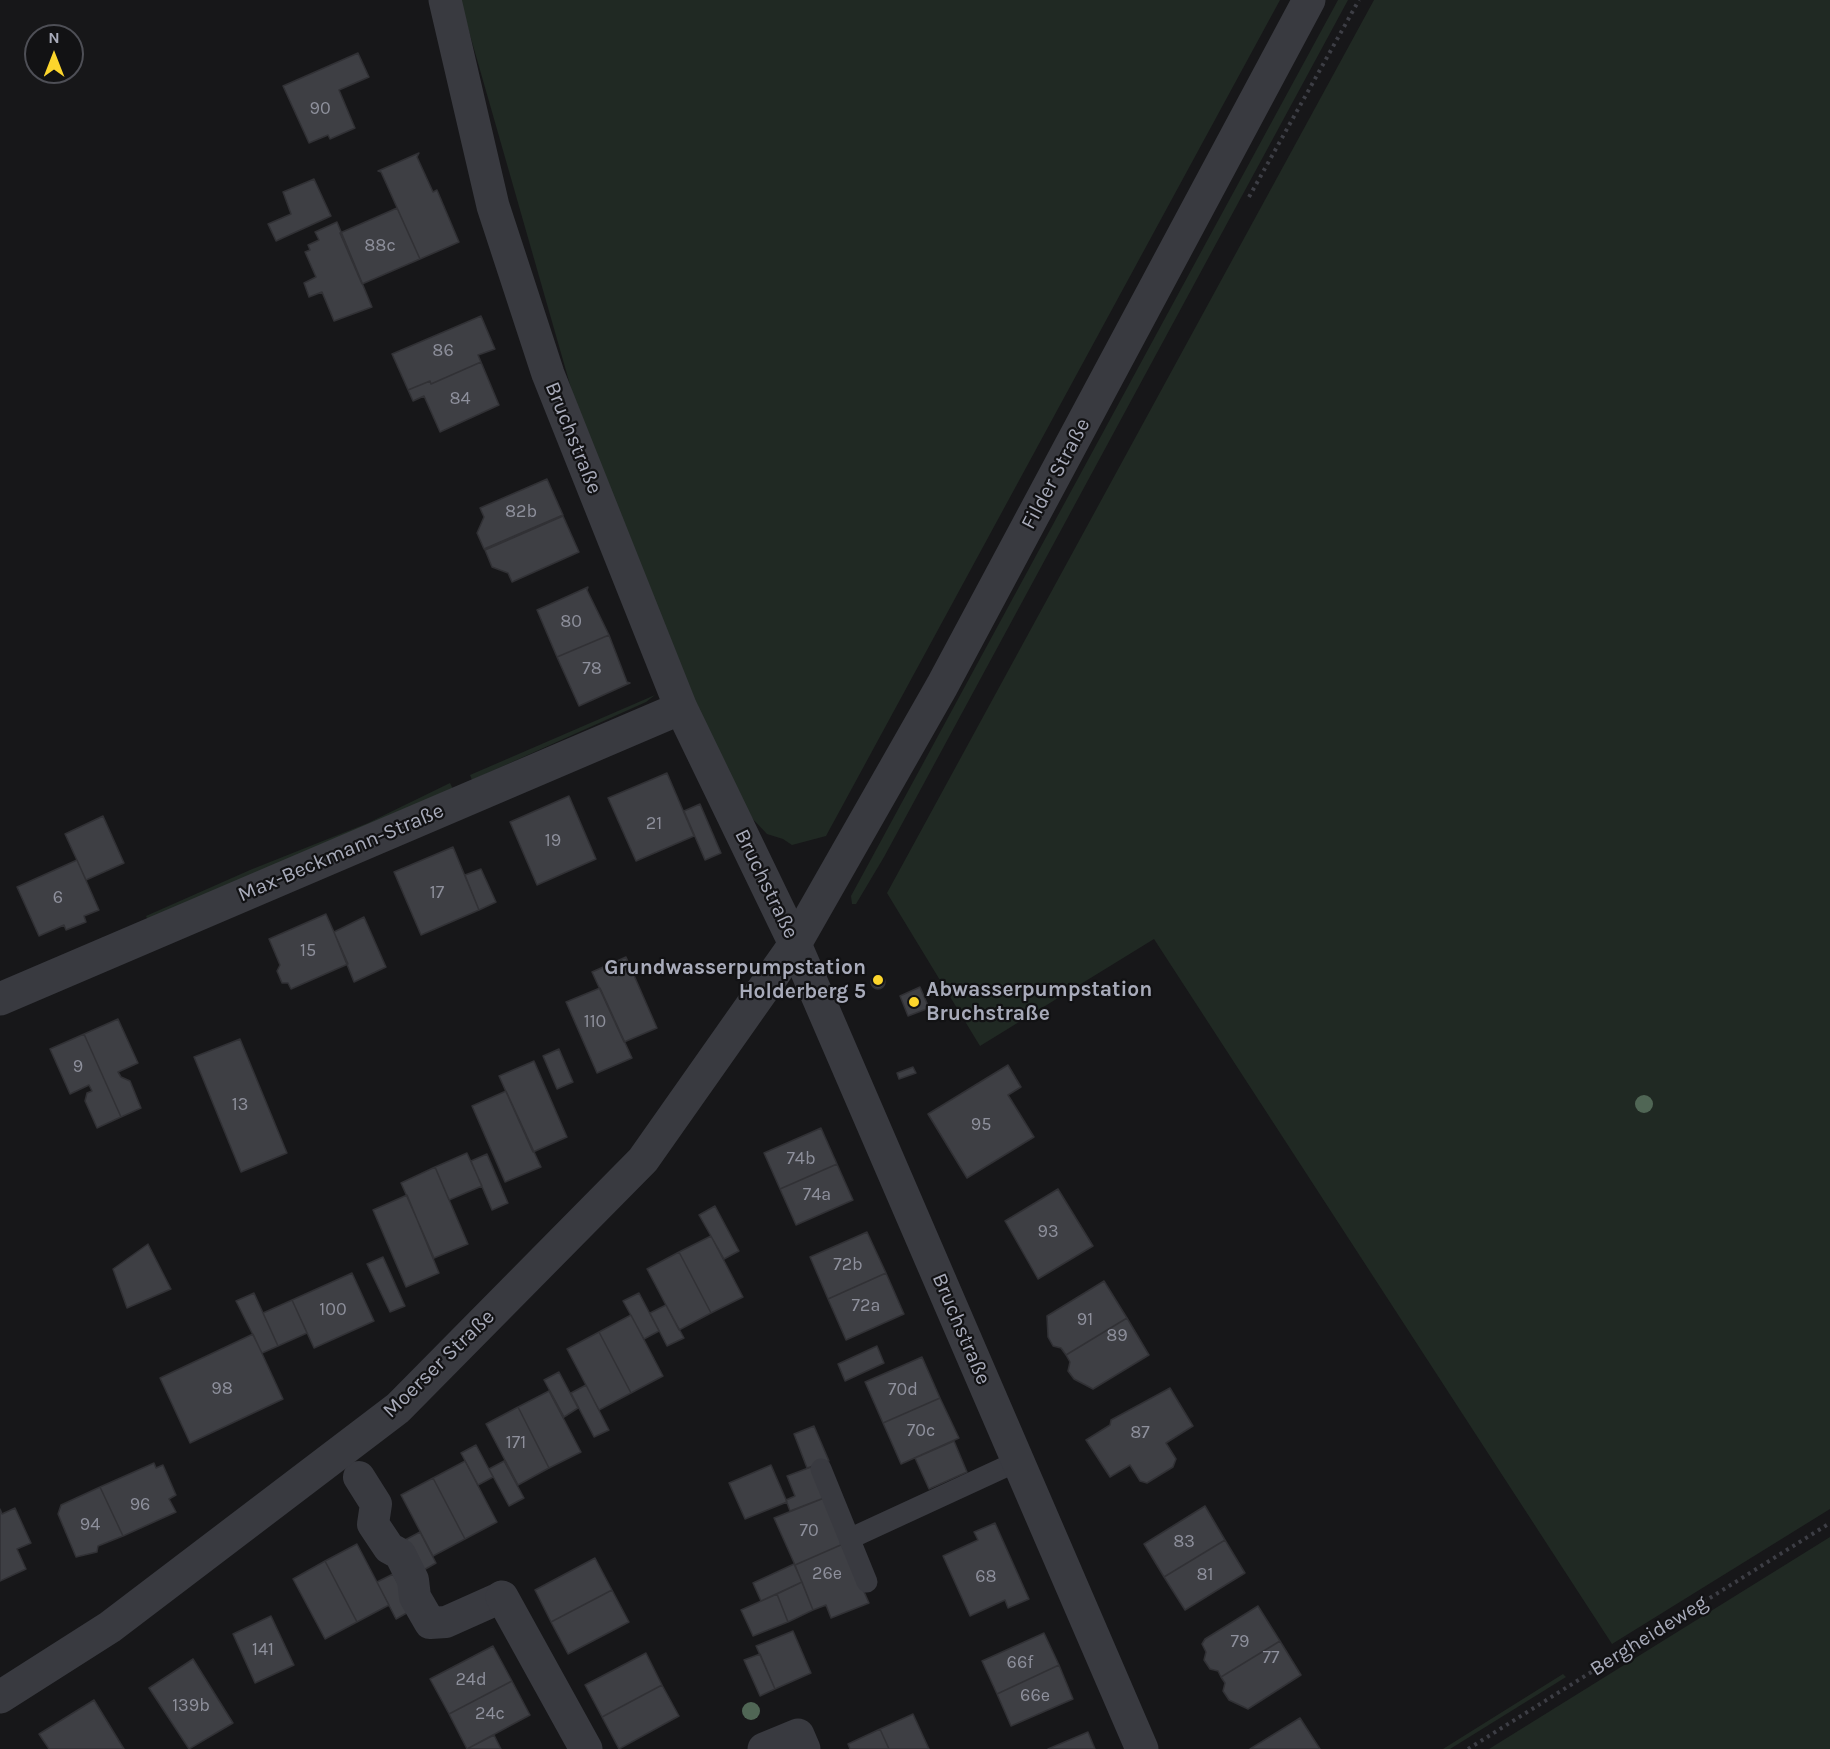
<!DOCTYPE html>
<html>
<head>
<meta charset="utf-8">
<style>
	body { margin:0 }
	#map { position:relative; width:1830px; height:1749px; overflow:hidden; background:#171719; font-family:Karla,sans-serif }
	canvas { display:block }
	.north { position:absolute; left:24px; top:24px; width:60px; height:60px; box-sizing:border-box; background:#121214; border:2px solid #4e4f56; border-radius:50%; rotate:0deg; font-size:16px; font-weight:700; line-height:24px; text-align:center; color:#a8abba }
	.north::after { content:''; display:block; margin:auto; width:21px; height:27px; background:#fcd52c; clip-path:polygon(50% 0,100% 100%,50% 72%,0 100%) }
</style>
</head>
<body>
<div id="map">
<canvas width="1830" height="1749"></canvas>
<div class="north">N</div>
</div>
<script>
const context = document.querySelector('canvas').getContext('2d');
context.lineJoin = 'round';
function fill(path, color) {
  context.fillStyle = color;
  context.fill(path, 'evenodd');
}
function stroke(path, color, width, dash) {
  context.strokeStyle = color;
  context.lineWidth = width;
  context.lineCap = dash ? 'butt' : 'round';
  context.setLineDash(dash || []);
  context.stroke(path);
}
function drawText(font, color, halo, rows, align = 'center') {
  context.font = font + ' Karla,sans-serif';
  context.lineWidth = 4.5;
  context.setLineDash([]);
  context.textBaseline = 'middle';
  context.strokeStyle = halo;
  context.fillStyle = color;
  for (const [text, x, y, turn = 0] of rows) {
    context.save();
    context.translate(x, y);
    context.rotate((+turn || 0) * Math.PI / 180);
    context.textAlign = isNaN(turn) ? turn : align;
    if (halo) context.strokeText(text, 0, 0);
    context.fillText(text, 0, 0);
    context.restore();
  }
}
const green = new Path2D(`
	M460 0H1280L826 836 792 845 783 839 767 834 749 815 684 685 575 402Z
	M1338 0H1348L884 857 856 904H852L851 896Z
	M1374 0H1830V1509L1612 1644 1154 939 980 1046 887 893Z
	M655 695 646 702 472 780 470 775Z
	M450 783 453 789 149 923 146 916 250 870 368 823Z
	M1830 1537V1749H1489Z
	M1563 1674 1566 1677 1450 1749H1443Z`);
const building = new Path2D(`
	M358 53 369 77 339 90 355 128 330 139 328 135 309 143 283 86Z
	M419 153 417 157 433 192 437 190 459 242 420 259 381 172 378 171Z
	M314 179 331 216 276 241 268 224 291 214 283 192Z
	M397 208 420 259 362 284 340 233Z
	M337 222 372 307 334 321 322 292 309 297 304 283 316 277 305 252 310 250 308 245 319 240 315 232Z
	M481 316 495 349 478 355 481 362 431 384 430 381 408 390 392 354Z
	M481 362 499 405 440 432 424 396 413 401 408 390 430 381 431 384Z
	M547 479 563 515 484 549 477 533 484 517 480 508Z
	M563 516 579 552 512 582 508 573 492 567 485 550Z
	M588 587 587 590 609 635 557 657 537 610Z
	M609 635 627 682 630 683 579 706 557 657Z
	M667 773 694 836 636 861 608 798Z
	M569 796 596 859 537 885 510 822Z
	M700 804 721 853 705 860 684 811Z
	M103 816 124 863 86 880 65 834Z
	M453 847 479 910 421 935 394 872Z
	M77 860 99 910 84 916 86 922 66 930 64 925 39 936 17 887Z
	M481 869 496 902 479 910 465 875Z
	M326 914 348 964 291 989 288 983H282L277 971 280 965 269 939Z
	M364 917 386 967 354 982 334 932Z
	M626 957 657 1028 624 1042 592 972Z
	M871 982a7 7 0 1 1 14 0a7 7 0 1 1-14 0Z
	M920 987 929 1008 908 1016 900 996Z
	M600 988 632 1058 597 1073 566 1002Z
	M118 1019 138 1063 118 1072 121 1077 130 1081 141 1108 121 1117 84 1034Z
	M84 1034 121 1117 97 1128 85 1101 87 1093 92 1091 89 1085 70 1094 50 1049Z
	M240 1039 287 1153 241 1172 194 1057Z
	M559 1049 573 1082 557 1089 543 1056Z
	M534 1061 567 1137 533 1152 499 1076Z
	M1008 1065 1021 1087 1008 1095 1034 1137 967 1178 928 1114Z
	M913 1067 916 1073 899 1079 897 1073Z
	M506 1091 541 1167 505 1182 472 1106Z
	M821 1128 837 1164 780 1189 764 1153Z
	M467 1153 482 1186 449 1200 435 1167Z
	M487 1154 508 1203 492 1210 471 1161Z
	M837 1164 853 1200 796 1225 780 1189Z
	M435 1167 468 1244 434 1258 401 1183Z
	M1058 1189 1093 1246 1038 1279 1005 1221Z
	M407 1195 439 1273 406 1287 373 1210Z
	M715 1206 739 1251 724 1259 699 1215Z
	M867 1232 886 1273 828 1299 810 1257Z
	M711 1236 743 1297 711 1313 679 1252Z
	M148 1244 171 1289 127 1308 113 1269Z
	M679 1252 711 1313 679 1330 647 1269Z
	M383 1257 405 1306 390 1312 367 1264Z
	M352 1273 374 1321 314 1348 292 1300Z
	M886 1273 904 1314 846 1340 828 1299Z
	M1104 1281 1127 1318 1066 1355 1061 1348 1053 1346 1048 1337 1047 1316Z
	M254 1293 278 1346 262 1353 236 1301Z
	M639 1293 659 1331 644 1339 623 1301Z
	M292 1300 307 1333 278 1346 263 1313Z
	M666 1305 684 1338 667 1346 650 1313Z
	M631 1315 663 1376 631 1393 599 1332Z
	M1127 1318 1149 1355 1093 1389 1074 1379 1068 1371 1070 1362 1066 1355Z
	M599 1332 631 1393 599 1410 567 1349Z
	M253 1334 283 1399 190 1443 160 1378Z
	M877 1346 884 1363 845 1381 838 1364Z
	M922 1357 940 1398 883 1423 865 1382Z
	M559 1372 578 1408 564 1417 544 1380Z
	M586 1385 609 1430 594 1437 571 1393Z
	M1170 1388 1193 1426 1166 1443 1176 1459 1173 1467 1147 1483 1140 1481 1130 1465 1110 1477 1086 1440 1110 1425 1111 1420Z
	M549 1391 581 1452 549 1468 518 1407Z
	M940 1398 959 1438 901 1464 883 1423Z
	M518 1407 549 1468 518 1485 486 1424Z
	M814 1426 829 1461 807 1468 794 1434Z
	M954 1441 967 1472 929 1489 915 1458Z
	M476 1445 493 1477 478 1485 461 1453Z
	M465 1461 497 1522 465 1539 433 1478Z
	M504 1461 524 1498 509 1506 489 1469Z
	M154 1463 156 1468 163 1465 176 1495 169 1499 176 1512 123 1536 100 1487Z
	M771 1465 787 1502 745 1519 729 1483Z
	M811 1467 824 1498 790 1511 786 1500 795 1496 787 1476Z
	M433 1478 465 1539 433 1556 401 1495Z
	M100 1487 123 1536 98 1546 97 1552 76 1557 58 1514 61 1505Z
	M824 1498 843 1544 795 1565 774 1518Z
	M1205 1506 1225 1540 1164 1577 1144 1544Z
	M15 1508 31 1543 17 1549 26 1569 0 1581V1509L2 1514Z
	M995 1523 1029 1599 1008 1608 1005 1600 970 1616 943 1556 978 1540 974 1532Z
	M420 1532 436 1563 422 1571 405 1540Z
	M1225 1540 1245 1573 1185 1610 1164 1577Z
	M357 1544 389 1605 357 1622 325 1561Z
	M843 1544 869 1603 831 1618 826 1605 813 1610 795 1565Z
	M595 1558 612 1590 551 1622 535 1590Z
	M325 1561 357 1622 325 1639 293 1579Z
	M794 1564 802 1582 761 1601 753 1583Z
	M393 1574 412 1610 396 1619 377 1582Z
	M802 1582 813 1610 788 1622 777 1594Z
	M612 1590 629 1622 568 1654 551 1622Z
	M777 1594 788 1622 753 1636 741 1610Z
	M1258 1606 1280 1641 1221 1677 1218 1671 1210 1669 1204 1660 1206 1652 1202 1644 1205 1639Z
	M271 1616 294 1665 255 1683 233 1634Z
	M793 1631 811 1673 775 1689 756 1646Z
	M1044 1633 1059 1665 997 1694 982 1661Z
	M1280 1641 1301 1675 1248 1709 1229 1700 1223 1691 1225 1683 1221 1677Z
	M493 1646 512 1681 449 1714 430 1679Z
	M646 1653 662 1685 602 1717 585 1685Z
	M760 1654 775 1689 760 1696 744 1660Z
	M193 1659 233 1723 189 1749 149 1688Z
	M1059 1665 1073 1699 1011 1726 997 1694Z
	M512 1681 530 1715 467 1749 449 1714Z
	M662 1685 679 1716 619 1749 602 1717Z
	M94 1700 124 1749H49L39 1734Z
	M913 1714 929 1749H889L880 1729Z
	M1300 1718 1320 1749H1250Z
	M880 1729 889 1749H850L848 1744Z
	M1088 1732 1095 1749H1048Z
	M494 1735 501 1749H467Z`);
const path = new Path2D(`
	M1249 197 1359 0
	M1468 1749 1830 1523`);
const service = new Path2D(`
	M821 1469 867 1582
	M849 1539 1018 1461`);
const pedestrian = new Path2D(`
	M359 1477 376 1504 373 1524 389 1548 400 1554 413 1580 415 1597 430 1623 446 1622 502 1597`);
const minor = new Path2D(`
	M445 0 493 206 548 374 681 708 795 944 1142 1749
	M0 999 681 708
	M502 1597 586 1749
	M764 1749 798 1735 804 1749`);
const tertiary = new Path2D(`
	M0 1697 110 1627 398 1408 643 1160 795 944 942 686 1309 0`);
const trees = [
	[1644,1104],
	[751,1711]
];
const markers = [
	[878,980,6,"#fcd52c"],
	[914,1002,6,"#fcd52c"]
];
const numberNames = [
	["90",320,109],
	["88c",380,246],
	["86",443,351],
	["84",460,399],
	["82b",521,512],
	["80",571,622],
	["78",592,669],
	["21",654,824],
	["19",553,841],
	["17",437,893],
	["6",58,898],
	["15",308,951],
	["110",595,1022],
	["9",78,1067],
	["13",240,1105],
	["95",981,1125],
	["74b",801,1159],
	["74a",817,1195],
	["93",1048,1232],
	["72b",848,1265],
	["72a",866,1306],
	["100",333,1310],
	["91",1085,1320],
	["89",1117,1336],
	["98",222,1389],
	["70d",903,1390],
	["70c",921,1431],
	["87",1140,1433],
	["171",516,1443],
	["96",140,1505],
	["94",90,1525],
	["70",809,1531],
	["83",1184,1542],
	["26e",827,1574],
	["81",1205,1575],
	["68",986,1577],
	["79",1240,1642],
	["141",263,1650],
	["77",1271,1658],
	["66f",1020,1663],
	["24d",471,1680],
	["66e",1035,1696],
	["139b",191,1706],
	["24c",490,1714]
];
const streetNames = [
	["Bruchstraße",573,438,68],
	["Filder Straße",1056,474,-62],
	["Max-Beckmann-Straße",341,853,-23],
	["Bruchstraße",766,884,64],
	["Bruchstraße",961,1329,67],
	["Moerser Straße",439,1364,-44],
	["Bergheideweg",1649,1636,-32]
];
const poiNames = [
	["Grundwasserpumpstation",866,968],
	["Holderberg 5",866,992],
	["Abwasserpumpstation",926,990,"left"],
	["Bruchstraße",926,1014,"left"]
];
fill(green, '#202923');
fill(building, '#3e3f44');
stroke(building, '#313135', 1.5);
stroke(path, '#3d3e45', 4, [3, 4.5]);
stroke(service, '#393a40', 21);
stroke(pedestrian, '#393a40', 32);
stroke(minor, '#393a40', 33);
stroke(tertiary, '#393a40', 33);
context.fillStyle = '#506655';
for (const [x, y] of trees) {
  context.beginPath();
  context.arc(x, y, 9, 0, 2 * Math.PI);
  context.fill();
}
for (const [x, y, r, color] of markers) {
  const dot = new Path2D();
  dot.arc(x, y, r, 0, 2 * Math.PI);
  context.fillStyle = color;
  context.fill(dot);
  stroke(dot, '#121214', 2);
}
drawText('18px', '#8e909c', null, numberNames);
drawText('21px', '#a8abba', '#121214', streetNames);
drawText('bold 21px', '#a8abba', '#121214', poiNames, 'right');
</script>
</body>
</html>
